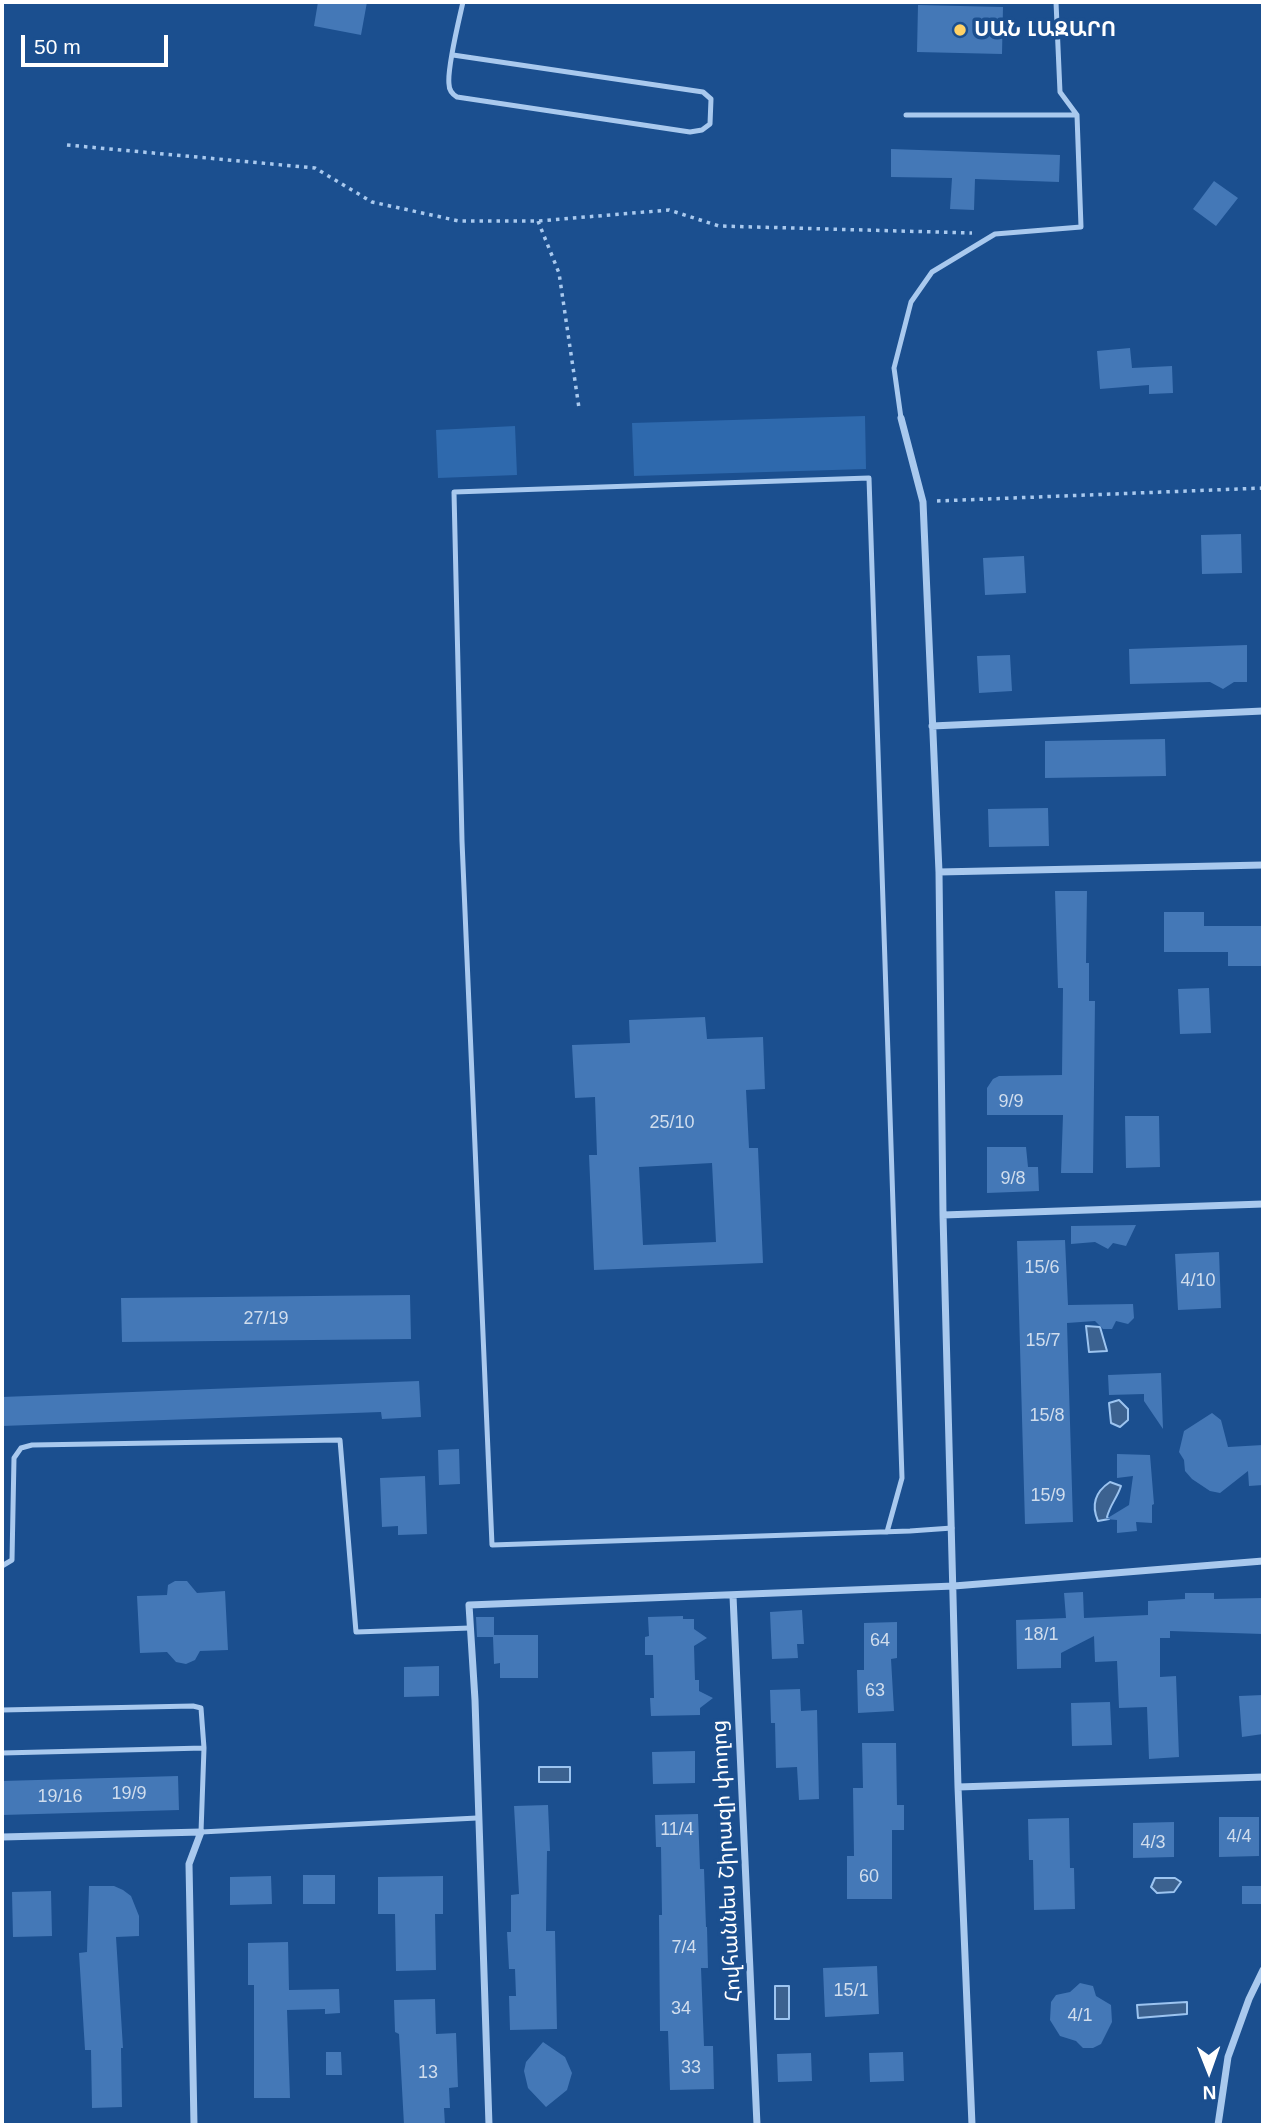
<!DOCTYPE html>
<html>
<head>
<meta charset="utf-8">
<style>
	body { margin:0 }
	#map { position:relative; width:1265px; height:2127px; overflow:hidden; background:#1b4f8f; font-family:Arial,sans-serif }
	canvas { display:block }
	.frame { position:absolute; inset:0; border:4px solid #fff; pointer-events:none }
	.north { position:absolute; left:1174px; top:2036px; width:70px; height:70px; -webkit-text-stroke:5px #1b4f8f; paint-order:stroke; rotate:179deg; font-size:19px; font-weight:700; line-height:28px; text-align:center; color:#fff }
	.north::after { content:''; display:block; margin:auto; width:24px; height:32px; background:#fff; clip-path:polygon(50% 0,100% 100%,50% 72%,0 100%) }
	.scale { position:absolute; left:21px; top:35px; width:147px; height:32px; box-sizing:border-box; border:4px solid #fff; border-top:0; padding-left:9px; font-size:21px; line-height:24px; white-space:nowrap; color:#fff; -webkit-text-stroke:5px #1b4f8f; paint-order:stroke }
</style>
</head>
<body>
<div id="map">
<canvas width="1265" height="2127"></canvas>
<div class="frame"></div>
<div class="north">N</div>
<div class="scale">50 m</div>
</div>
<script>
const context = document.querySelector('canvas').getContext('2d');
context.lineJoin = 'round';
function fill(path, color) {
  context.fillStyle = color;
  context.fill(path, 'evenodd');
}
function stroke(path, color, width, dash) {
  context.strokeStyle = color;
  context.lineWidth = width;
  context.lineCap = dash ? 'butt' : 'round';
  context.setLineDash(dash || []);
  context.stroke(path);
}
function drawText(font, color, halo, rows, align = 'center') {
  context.font = font + ' Arial,"Noto Sans Armenian",sans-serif';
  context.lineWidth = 7;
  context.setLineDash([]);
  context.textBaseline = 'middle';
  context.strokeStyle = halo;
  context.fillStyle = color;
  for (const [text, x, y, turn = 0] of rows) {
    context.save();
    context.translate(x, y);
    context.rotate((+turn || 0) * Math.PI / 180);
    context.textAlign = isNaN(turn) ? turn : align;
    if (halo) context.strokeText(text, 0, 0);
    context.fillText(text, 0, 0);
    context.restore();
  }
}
const green = new Path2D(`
	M865 416 866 469 634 476 632 423Z
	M515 426 517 475 438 478 436 430Z`);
const water = new Path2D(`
	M1086 1326 1100 1327 1107 1351 1089 1352Z
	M1119 1400 1128 1409V1420L1120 1427 1111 1423 1109 1403Z
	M1110 1482 1121 1486C1117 1498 1110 1505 1107 1517L1109 1519 1098 1521C1091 1505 1095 1492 1110 1482Z
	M539 1767H570V1782H539Z
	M1155 1878H1175L1181 1882 1174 1892 1157 1893 1151 1887Z
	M775 1986H789V2019H775Z
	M1187 2002V2014L1138 2018 1137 2005Z`);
const building = new Path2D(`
	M318 2H367L361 35 314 26Z
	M918 5 1003 7 1002 54 917 52Z
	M891 149 1060 155 1059 182 975 179 974 210 950 209 952 178 891 177Z
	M1214 181 1238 198 1216 226 1193 209Z
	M1130 348 1132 368 1172 366 1173 393 1149 394V385L1100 389 1097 351Z
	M1241 534 1242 573 1202 574 1201 535Z
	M1024 556 1026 593 985 595 983 558Z
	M1247 645V682H1234L1223 689 1210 682 1130 684 1129 649Z
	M1010 655 1012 691 979 693 977 656Z
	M1165 739 1166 776 1045 778V741Z
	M1048 808 1049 846 989 847 988 809Z
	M1055 891H1087L1086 963H1089V1001H1095L1093 1173H1061L1063 1115H987V1088L993 1079 999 1076 1062 1075 1063 988H1058Z
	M1164 912H1204V926H1263V966H1228V952H1164Z
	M1209 988 1211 1033 1180 1034 1178 989Z
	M705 1017 707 1039 763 1037 765 1089 746 1090 749 1148H758L763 1263 594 1270 589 1155H597L595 1097 575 1098 572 1045 630 1043 629 1020ZM712 1163 716 1242 643 1245 639 1167Z
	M1125 1116H1159L1160 1167 1126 1168Z
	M987 1147H1026L1028 1167H1038L1039 1191 987 1193Z
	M1136 1225 1126 1246 1113 1243 1108 1249 1095 1242 1071 1244V1226Z
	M1065 1240 1068 1305 1133 1304 1134 1318 1128 1324 1116 1321 1112 1329H1103L1095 1321 1067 1323 1073 1522 1025 1524 1017 1241Z
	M1219 1252 1221 1308 1178 1310 1175 1254Z
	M410 1295 411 1339 122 1342 121 1298Z
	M1161 1373 1163 1429 1144 1401V1394L1109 1395 1108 1375Z
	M419 1381 421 1417 382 1419 381 1412 2 1426V1397Z
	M1212 1413 1221 1420 1228 1447 1263 1445V1485L1249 1486 1248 1471 1220 1493 1210 1491 1192 1479 1185 1471 1184 1460 1179 1452 1184 1431Z
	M459 1449 460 1484 439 1485 438 1450Z
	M1117 1454 1150 1455 1154 1504 1152 1505V1523L1136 1522 1137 1531 1117 1533V1520L1106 1519 1129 1505 1133 1476 1117 1478Z
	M425 1476 427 1534 398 1535V1526L382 1527 380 1478Z
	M175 1581H187L197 1593 225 1591 228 1650 200 1651 195 1660 186 1664 176 1662 167 1652 140 1653 137 1596 167 1595 168 1585Z
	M1083 1592 1084 1618 1148 1615V1601L1185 1599V1593H1214V1599L1263 1598V1634L1170 1631V1638H1160V1677L1176 1676 1179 1757 1149 1759 1147 1707 1119 1708 1117 1661 1095 1662 1094 1636 1061 1653V1668L1017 1669 1016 1620 1066 1618 1064 1593Z
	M802 1610 804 1644H797L798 1658 772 1659 770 1612Z
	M683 1616V1619H694V1629L707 1638 694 1646 695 1680H699V1691L713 1698 700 1708V1715L651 1716 650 1698H654L653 1655H645V1637L649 1636 648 1617Z
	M476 1617H494V1635H538V1678H500V1663L494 1664 493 1637H477Z
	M897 1622V1658L891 1659 894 1711 858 1713 857 1670H864V1623Z
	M439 1666V1696L404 1697V1667Z
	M800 1689 801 1711 817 1710 819 1799 799 1800 797 1767 776 1768 775 1723H771L770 1690Z
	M1263 1695V1734L1242 1737 1239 1696Z
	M1110 1702 1112 1745 1072 1746 1071 1703Z
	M862 1743H896L897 1805H904V1830H892V1899H847V1856H854L853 1788H863Z
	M695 1751V1783L653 1784 652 1752Z
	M178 1776 179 1810 2 1815V1781Z
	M548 1805 550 1851H547L546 1931H555L557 2029 510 2030 509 1996H516L515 1969H509L507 1932H511V1895L519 1894 514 1806Z
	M698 1814 700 1869H704L706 1927H707L708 1968H701L704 2046H713L714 2089 670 2090 668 2031H660L659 1915H662L661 1847H656L655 1815Z
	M1219 1817H1259V1856L1219 1857Z
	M1069 1818 1070 1868H1074L1075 1909 1034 1910 1033 1860H1029L1028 1819Z
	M1174 1822V1857L1133 1858V1823Z
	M303 1875H335V1904H303Z
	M271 1876 272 1904 230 1905V1877Z
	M443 1876V1914H435L436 1970 396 1971 395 1914H378V1877Z
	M89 1886H114L123 1890 131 1896 139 1916V1936L116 1937 123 2048H121L122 2107 92 2108 91 2050H85L79 1953 87 1952Z
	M1242 1886H1263V1904H1242Z
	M51 1891 52 1936 13 1937 12 1892Z
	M288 1942 289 1990 339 1989 340 2013 325 2014V2009L287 2010 290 2098H254V1985H248V1943Z
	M877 1966 879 2014 825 2017 823 1968Z
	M1080 1983 1093 1986 1096 1996 1111 2005 1112 2022 1101 2044 1093 2048H1083L1076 2041 1060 2036 1050 2020 1051 2002 1056 1995 1070 1992Z
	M435 1999 436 2034 456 2033 458 2087 449 2088 450 2108H444L445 2125H404L399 2034 395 2032 394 2000Z
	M543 2042 565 2057 572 2073 567 2090 546 2107 528 2088 524 2071 526 2062Z
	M326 2052H341L342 2075H326Z
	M903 2052 904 2081 870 2082 869 2053Z
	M811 2053 812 2081 778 2082 777 2054Z`);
const path = new Path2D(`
	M67 145 315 168 372 202 459 221H538L669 210 719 226 972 233
	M538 221 559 273 579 408
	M937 501 1263 488`);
const service = new Path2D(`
	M453 55 703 92 711 99 710 124 702 130 690 132 457 97C452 94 449 90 449 84 447 68 459 20 463 2
	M906 115H1077
	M901 418 894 368 911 302 932 272 995 234 1081 227 1077 115 1060 92 1056 2
	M887 1532 902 1478 869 478 454 492 462 841 492 1545 910 1531 952 1528
	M2 1566 12 1560 14 1458 21 1448 32 1445 340 1440 356 1632 470 1628
	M2 1710 193 1706 201 1708 204 1748 201 1832 477 1818
	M2 1753 204 1748`);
const minor = new Path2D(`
	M901 418 923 502 939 872 943 1215 958 1787 972 2125
	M932 726 1263 711
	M939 872 1263 865
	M943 1215 1263 1204
	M733 1596 757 2125
	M958 1787 1263 1777
	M2 1837 201 1832 189 1864 194 2125
	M489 2125 475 1700 469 1605 954 1586 1263 1561
	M1218 2125 1228 2057 1249 1999 1263 1970`);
const markers = [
	[960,30,7,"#ffd166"]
];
const numberNames = [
	["9/9",1011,1102],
	["25/10",672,1123],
	["9/8",1013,1179],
	["15/6",1042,1268],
	["4/10",1198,1281],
	["27/19",266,1319],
	["15/7",1043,1341],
	["15/8",1047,1416],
	["15/9",1048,1496],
	["18/1",1041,1635],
	["64",880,1641],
	["63",875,1691],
	["19/9",129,1794],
	["19/16",60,1797],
	["11/4",677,1830],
	["4/4",1239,1837],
	["4/3",1153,1843],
	["60",869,1877],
	["7/4",684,1948],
	["15/1",851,1991],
	["34",681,2009],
	["4/1",1080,2016],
	["33",691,2068],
	["13",428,2073]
];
const poiNames = [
	["ՍԱՆ ԼԱԶԱՐՈ",974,30]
];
const streetNames = [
	["Հովհաննես Շիրազի փողոց",727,1861,-93]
];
fill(green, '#2e69ad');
fill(water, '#3c6290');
stroke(water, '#9cc4f0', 2);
fill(building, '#4478b7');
stroke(path, '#a9c9ee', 3.5, [3.5, 5]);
stroke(service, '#a9c9ee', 5);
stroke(minor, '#a9c9ee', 7);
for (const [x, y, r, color] of markers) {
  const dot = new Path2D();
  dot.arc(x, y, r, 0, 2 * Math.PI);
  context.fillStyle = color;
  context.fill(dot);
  stroke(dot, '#1b4f8f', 2.5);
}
drawText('18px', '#d0dded', null, numberNames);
drawText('bold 21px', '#fff', '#1b4f8f', poiNames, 'left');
drawText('21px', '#fff', '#1b4f8f', streetNames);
</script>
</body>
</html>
